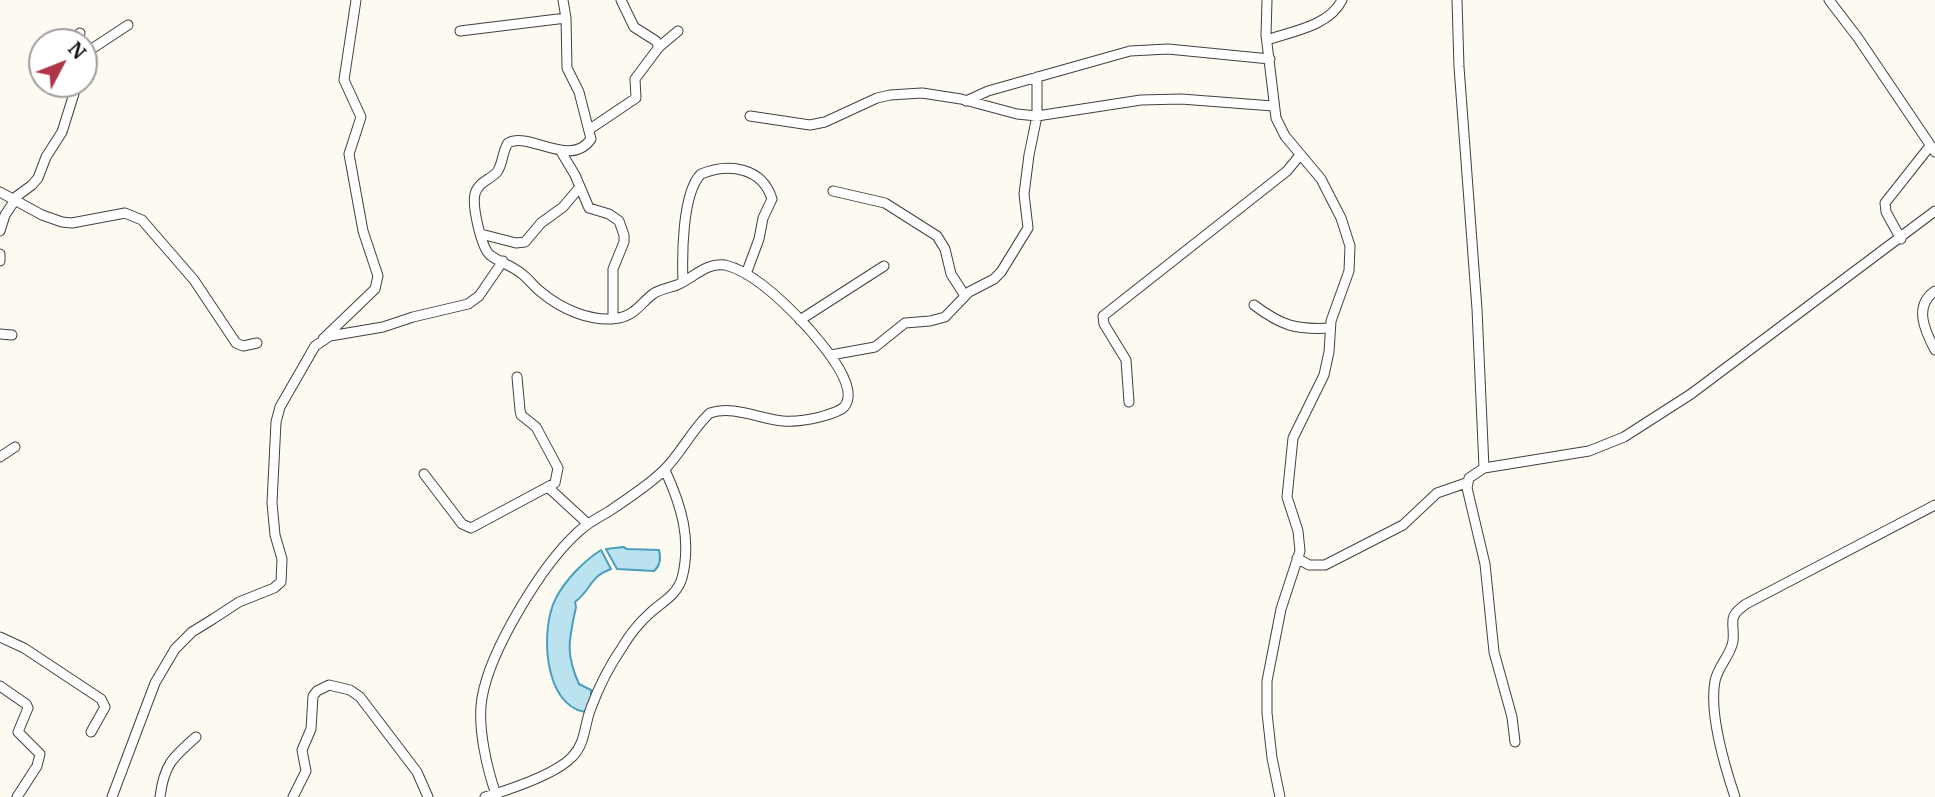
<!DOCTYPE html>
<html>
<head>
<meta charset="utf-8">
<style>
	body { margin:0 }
	#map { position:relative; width:1935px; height:797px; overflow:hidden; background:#fdfaf1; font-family:Merriweather,serif }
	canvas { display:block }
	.north { position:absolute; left:28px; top:28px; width:70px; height:70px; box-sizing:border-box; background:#fff; border:2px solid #9f9f9f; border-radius:50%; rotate:48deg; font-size:19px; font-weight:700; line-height:28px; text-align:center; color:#0e0e0e }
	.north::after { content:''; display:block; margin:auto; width:24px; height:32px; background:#af3649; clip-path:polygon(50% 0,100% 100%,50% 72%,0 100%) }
</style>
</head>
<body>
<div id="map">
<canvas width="1935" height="797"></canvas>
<div class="north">N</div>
</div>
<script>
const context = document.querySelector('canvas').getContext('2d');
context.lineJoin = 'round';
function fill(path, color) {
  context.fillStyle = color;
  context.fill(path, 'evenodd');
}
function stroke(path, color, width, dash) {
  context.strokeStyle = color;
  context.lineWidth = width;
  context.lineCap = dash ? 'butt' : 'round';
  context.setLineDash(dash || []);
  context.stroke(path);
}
const water = new Path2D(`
	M623 547 627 549 659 550C661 558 661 565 654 571L617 569 606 549Z
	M601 550 611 569C589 577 592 589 575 602L576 607C569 640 565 653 579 684L591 690V698L585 712C543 705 540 628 556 598 566 579 584 561 601 550Z`);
const minor = new Path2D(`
	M1267 0 1266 35 1276 118 1285 136 1321 179 1341 218 1350 246 1349 271 1331 321 1329 352 1324 375 1293 438 1287 497 1298 531 1300 551 1281 609 1267 681V713L1272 758 1280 797
	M1457 0 1459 67 1477 309 1484 468
	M1829 0 1858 38 1935 152
	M460 31 566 18
	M1267 40C1293 31 1329 26 1342 0
	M76 42 80 33
	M659 47 678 31
	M84 54 128 25
	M966 101 988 91 1130 51 1168 49 1270 59
	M750 116 810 125 825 122 877 98 890 95 922 93 961 99 1017 114 1037 116 1141 100 1181 99 1273 106
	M590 129 636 98 635 79 659 47 656 41 634 27 621 0
	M560 150 575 175 589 208 609 214 619 221 624 235V242L613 269V319
	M833 191 885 203 937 236 945 249 951 274 965 296
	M0 192 42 215 62 222 72 223 125 213 142 220 194 280 236 343 243 346 257 343
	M13 199 32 185 38 178 46 157 62 132 77 84
	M0 231 5 215 15 200
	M481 234 516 243 525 242 541 223 563 207 580 187
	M1901 239 1886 212 1885 203 1930 146
	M0 254V261
	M683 282C682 256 682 193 701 174 729 163 762 167 772 199L763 218 759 239 746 274
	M1935 291C1913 306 1925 331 1935 350
	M1254 305C1282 326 1296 330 1330 328
	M800 320 884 266
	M0 334 12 335
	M323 339 375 289 378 276 363 231 349 154 361 117 344 80 356 0
	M831 355 875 347 905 323 930 321 945 317 969 292 994 279 1001 272 1028 228 1024 194 1029 155 1037 116V77
	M1129 402 1126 360 1104 324 1103 316 1287 171 1300 155
	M0 457 15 447
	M424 474 462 524 471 528 555 483 558 468 536 427 521 415 520 410 517 377
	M549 488 588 524
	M1297 558 1309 565H1325L1403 525 1437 493 1466 483
	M0 637 24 648 101 699 105 707 91 732
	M0 686 26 704 28 708 18 732 40 754 37 766 17 797
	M1515 742 1512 717 1494 652 1485 564 1467 488 1469 478 1484 468 1589 451 1624 437 1691 394 1935 211
	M112 797 155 683 175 649 192 632 213 619 239 602 274 588 281 582 282 559 275 535 272 503 276 422 280 407 315 346 330 336 383 327 413 317 468 304 479 296 503 261
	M160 797C164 765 172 758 196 737
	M293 797 306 771 302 750 311 729 313 696 317 691 329 685 350 690 360 697 417 772 428 797
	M485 797C508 790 556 774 572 757 586 743 584 725 591 708 599 686 610 665 623 646 630 634 639 623 650 613 662 602 677 595 682 578 692 539 681 505 665 470
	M497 797C487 770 477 726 482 698 490 650 542 565 577 533 586 524 597 518 608 512 623 502 651 483 663 471 681 454 692 429 710 413 733 405 760 419 783 421 795 422 808 420 820 417 827 415 839 412 844 407 861 387 821 343 809 329 789 307 755 272 725 265 707 262 693 278 677 285 669 288 660 289 653 294 641 303 635 315 619 318 592 323 561 309 541 292 534 287 529 279 522 274 513 266 497 261 490 255 481 247 472 206 475 194 478 182 490 180 497 172 503 164 502 152 508 143 530 131 570 169 591 139L579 92 567 68 566 18 563 0
	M1735 797C1725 767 1709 712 1715 681 1718 666 1731 655 1733 641 1735 621 1726 618 1746 604L1935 505`);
fill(water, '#bbe2ef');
stroke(water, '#4a9ebe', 2);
stroke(minor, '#414141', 11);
stroke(minor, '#fff', 9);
</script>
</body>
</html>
